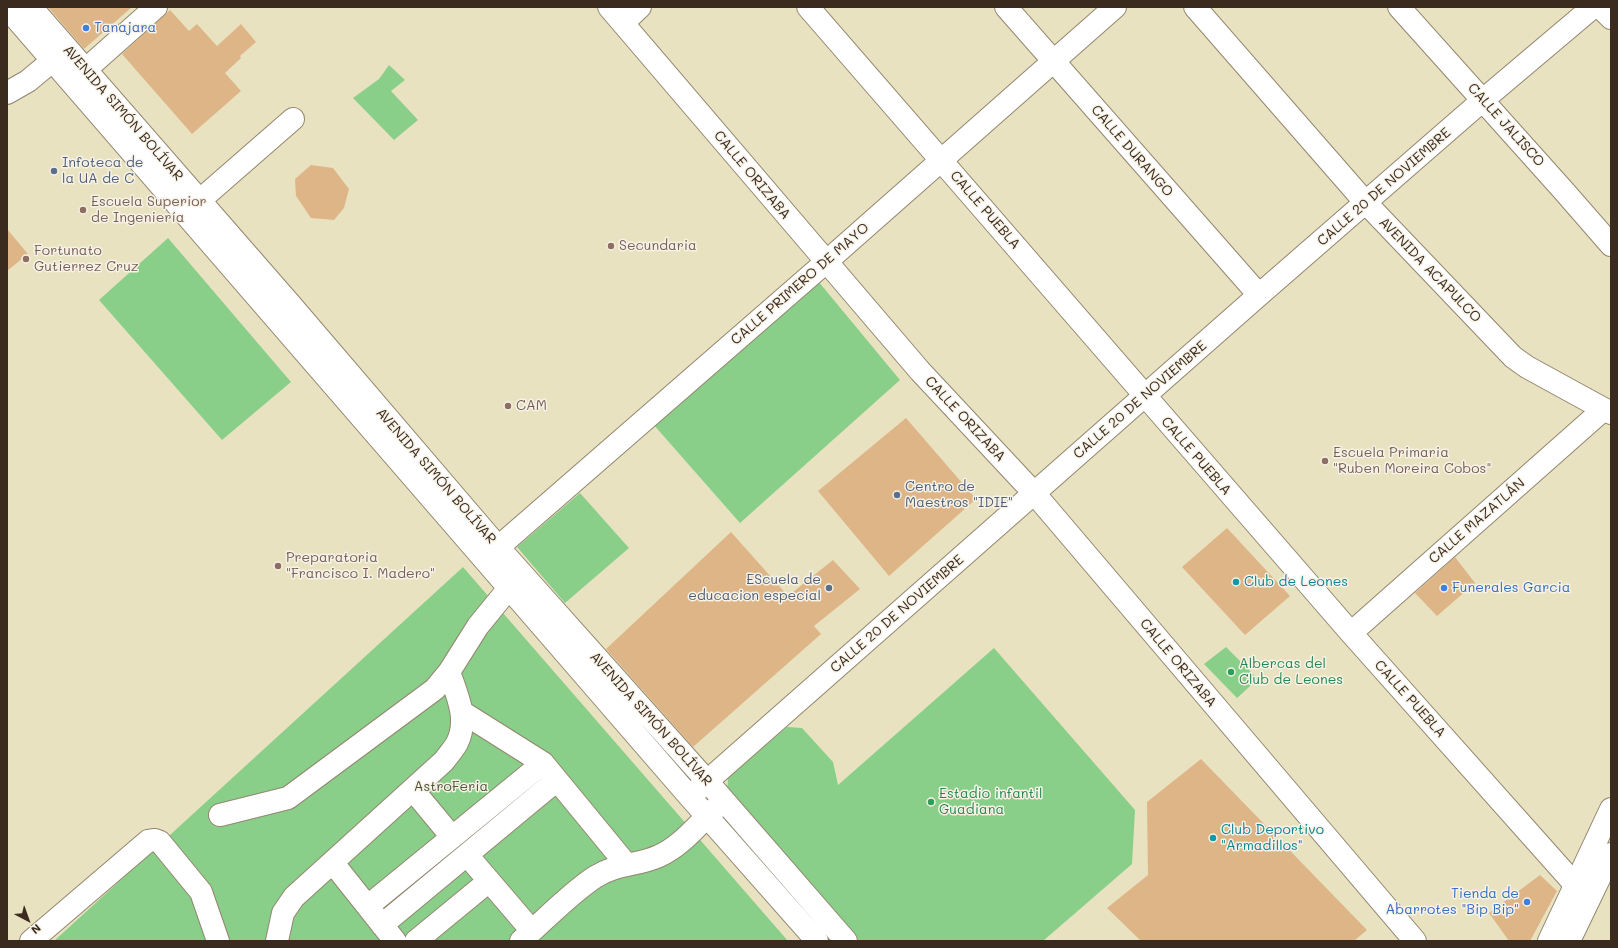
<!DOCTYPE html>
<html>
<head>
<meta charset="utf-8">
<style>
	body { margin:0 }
	#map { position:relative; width:1618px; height:948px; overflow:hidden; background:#e9e2c0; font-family:Mali,sans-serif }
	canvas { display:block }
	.frame { position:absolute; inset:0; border:8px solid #3b2a1e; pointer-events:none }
	.north { position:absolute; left:8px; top:900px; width:40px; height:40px; -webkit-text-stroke:3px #f7f3e8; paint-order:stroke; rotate:139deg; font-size:11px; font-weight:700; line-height:16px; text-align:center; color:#3b2a1e }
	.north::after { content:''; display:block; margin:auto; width:14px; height:18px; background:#3b2a1e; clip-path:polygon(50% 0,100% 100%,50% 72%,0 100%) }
</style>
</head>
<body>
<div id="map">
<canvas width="1618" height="948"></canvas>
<div class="frame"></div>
<div class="north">N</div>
</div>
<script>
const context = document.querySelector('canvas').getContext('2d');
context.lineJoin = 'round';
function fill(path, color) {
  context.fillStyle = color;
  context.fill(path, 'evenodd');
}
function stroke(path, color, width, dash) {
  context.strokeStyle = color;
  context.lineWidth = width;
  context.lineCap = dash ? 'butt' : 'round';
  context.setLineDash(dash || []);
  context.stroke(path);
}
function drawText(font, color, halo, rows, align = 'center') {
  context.font = font + ' Mali,sans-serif';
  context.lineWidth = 3;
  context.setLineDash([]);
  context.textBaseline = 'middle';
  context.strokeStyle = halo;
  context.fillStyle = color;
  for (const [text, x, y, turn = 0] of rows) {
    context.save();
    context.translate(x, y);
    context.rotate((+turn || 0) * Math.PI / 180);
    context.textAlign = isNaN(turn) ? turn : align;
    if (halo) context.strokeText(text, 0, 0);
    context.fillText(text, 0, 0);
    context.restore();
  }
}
const green = new Path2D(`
	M389 65 405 80 391 91 418 120 394 140 353 98 379 79Z
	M168 238 291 382 222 440 99 300Z
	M818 281 900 380 740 523 653 424Z
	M580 493 629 548 565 603 517 547Z
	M463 567 788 941H54Z
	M1226 647 1258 679 1237 698 1204 664Z
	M994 648 1135 810 1132 864 1043 941H855L727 794 728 777 787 727 802 728 833 762 838 785Z`);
const building = new Path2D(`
	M48 7H132L84 49Z
	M170 10 189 31 197 24 217 46 241 24 256 42 240 56 241 58 225 73 241 91 192 134 122 54Z
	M311 165 333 168 349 189 344 208 334 220 311 218 296 196 295 179Z
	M7 229 28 254 7 271Z
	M906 418 976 499 889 576 818 491Z
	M1227 528 1290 596 1245 635 1182 567Z
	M731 532 788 596 833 560 860 589 814 626 821 634 693 747 606 649Z
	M1455 557 1475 583 1437 616 1415 593Z
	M1201 759 1367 930 1354 941H1141L1107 908 1148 875 1147 802Z
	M1540 875 1557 891 1530 941H1509L1489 913Z`);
const minor = new Path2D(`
	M31 7 290 304 498 547 707 781 846 941
	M609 7 920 371 1034 493 1415 941
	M808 7 1351 633 1587 898
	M1006 7 1259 295
	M1195 7 1366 203 1513 357 1527 367 1611 413
	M1399 7 1563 190 1611 245
	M1600 7 1611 18
	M7 8 689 796 817 941
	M623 23 640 7
	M75 79 156 7
	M7 93 28 81 64 51
	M199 201 293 119
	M487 557 826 262 1115 7
	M1351 633 1604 409
	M462 712 543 763
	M413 790 452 837
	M696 791 1259 295 1483 100 1593 7
	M220 815 288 798 435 689 449 672 478 626 518 577
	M467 855 532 931
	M333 863 395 941
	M368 906 543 763 626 864
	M382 925 557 780
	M31 941 148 841 155 840 160 842 201 892 218 941
	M277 941 283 913 294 897 444 761C448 755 454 749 457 743 469 719 457 695 449 672
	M416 941 489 881
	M521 941C545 920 568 895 595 877 617 863 637 866 659 856 682 846 699 823 717 807`);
const major = new Path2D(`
	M1549 941 1611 809
	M1569 941 1611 854`);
const markers = [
	[86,28,4,"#3f7fe0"],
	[54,171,4,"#5c6f8a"],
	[83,210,4,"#8d6e63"],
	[611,246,4,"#8d6e63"],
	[26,259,4,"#8d6e63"],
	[508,406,4,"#8d6e63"],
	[1325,461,4,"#8d6e63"],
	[897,495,4,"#5c6f8a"],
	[278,566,4,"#8d6e63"],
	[1236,582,4,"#0f9aa8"],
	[829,588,4,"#5c6f8a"],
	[1444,588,4,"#3f7fe0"],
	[1231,672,4,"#2e9e5b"],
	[931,802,4,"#2e9e5b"],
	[1213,838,4,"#0f9aa8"],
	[1527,902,4,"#3f7fe0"]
];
const shopNames = [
	["Tanajara",94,28],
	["Funerales Garcia",1452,588],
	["Tienda de",1519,894,"right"],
	["Abarrotes \"Bip Bip\"",1519,910,"right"]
];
const streetNames = [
	["AVENIDA SIMÓN BOLÍVAR",123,113,49],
	["CALLE JALISCO",1506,125,48],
	["CALLE DURANGO",1132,151,49],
	["CALLE ORIZABA",752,175,50],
	["CALLE 20 DE NOVIEMBRE",1384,187,-41],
	["CALLE PUEBLA",985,210,49],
	["AVENIDA ACAPULCO",1430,270,46],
	["CALLE PRIMERO DE MAYO",800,284,-41],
	["CALLE 20 DE NOVIEMBRE",1140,400,-41],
	["CALLE ORIZABA",965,419,47],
	["CALLE PUEBLA",1196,456,49],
	["AVENIDA SIMÓN BOLÍVAR",436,476,49],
	["CALLE MAZATLÁN",1477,521,-41],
	["CALLE 20 DE NOVIEMBRE",897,614,-41],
	["CALLE ORIZABA",1178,663,50],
	["CALLE PUEBLA",1410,699,48],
	["AVENIDA SIMÓN BOLÍVAR",651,719,48]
];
const serviceNames = [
	["Infoteca de",62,163],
	["la UA de C",62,179],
	["Centro de",905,487],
	["Maestros \"IDIE\"",905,503],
	["EScuela de",821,580,"right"],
	["educacion especial",821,596,"right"]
];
const educationNames = [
	["Escuela Superior",91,202],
	["de Ingeniería",91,218],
	["Secundaria",619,246],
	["Fortunato",34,251],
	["Gutierrez Cruz",34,267],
	["CAM",516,406],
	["Escuela Primaria",1333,453],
	["\"Ruben Moreira Cobos\"",1333,469],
	["Preparatoria",286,558],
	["\"Francisco I. Madero\"",286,574]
];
const cultureNames = [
	["Club de Leones",1244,582],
	["Club Deportivo",1221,830],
	["\"Armadillos\"",1221,846]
];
const leisureNames = [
	["Albercas del",1239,664],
	["Club de Leones",1239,680],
	["Estadio infantil",939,794],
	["Guadiana",939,810]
];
const parkNames = [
	["AstroFeria",451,787]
];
fill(green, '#8acf89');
fill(building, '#deb587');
stroke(minor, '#92866f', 24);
stroke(major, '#92866f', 24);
stroke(minor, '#fff', 22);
stroke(major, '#fff', 22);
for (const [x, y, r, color] of markers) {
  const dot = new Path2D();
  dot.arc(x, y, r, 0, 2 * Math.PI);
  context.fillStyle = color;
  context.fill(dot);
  stroke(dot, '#f7f3e8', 1.5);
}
drawText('14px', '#366cbe', '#f7f3e8', shopNames, 'left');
drawText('14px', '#3b2a1e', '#f7f3e8', streetNames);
drawText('14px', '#4e5e75', '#f7f3e8', serviceNames, 'left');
drawText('14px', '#785e54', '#f7f3e8', educationNames, 'left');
drawText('14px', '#0d838f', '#f7f3e8', cultureNames, 'left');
drawText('14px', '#27864d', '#f7f3e8', leisureNames, 'left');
drawText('14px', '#4f5339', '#f7f3e8', parkNames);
</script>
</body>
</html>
